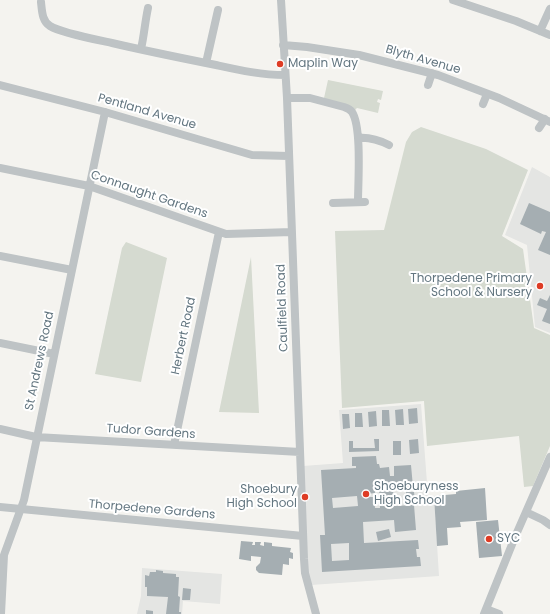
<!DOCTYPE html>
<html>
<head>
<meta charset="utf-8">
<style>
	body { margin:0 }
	canvas { display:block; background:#f4f3ef }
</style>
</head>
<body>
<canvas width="550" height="614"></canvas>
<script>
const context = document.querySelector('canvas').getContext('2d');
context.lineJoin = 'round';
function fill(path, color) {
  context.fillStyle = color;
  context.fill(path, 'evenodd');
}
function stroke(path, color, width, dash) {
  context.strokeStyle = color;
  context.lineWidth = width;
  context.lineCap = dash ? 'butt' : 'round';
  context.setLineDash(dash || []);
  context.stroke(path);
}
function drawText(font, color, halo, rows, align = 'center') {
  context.font = font + ' Poppins,sans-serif';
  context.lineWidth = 4;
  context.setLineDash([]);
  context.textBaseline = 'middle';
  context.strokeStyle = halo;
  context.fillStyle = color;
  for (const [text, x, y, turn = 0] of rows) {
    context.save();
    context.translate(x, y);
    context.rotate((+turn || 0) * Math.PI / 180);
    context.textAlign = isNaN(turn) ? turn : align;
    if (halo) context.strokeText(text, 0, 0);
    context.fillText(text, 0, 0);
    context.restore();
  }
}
const built = new Path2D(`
	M532 167 550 177V333L535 327 527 245 505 235Z
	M421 404 428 496H434L439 576 311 585 308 568 303 466 343 463 339 410Z
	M142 568 222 574 220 604 183 601 182 614H137L141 596Z`);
const green = new Path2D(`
	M328 80 383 91 381 100 378 99 377 102 380 103 378 113 357 108 354 111 324 98Z
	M421 127 486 149 528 170 502 236 523 249 534 328 550 335V446L533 486 524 487 519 436 427 446 424 401 342 408 335 231 384 230 406 142 412 132Z
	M126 242 167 258 141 382 95 374 122 248Z
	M251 257 259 413 219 412Z`);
const building = new Path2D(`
	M529 203 550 212V255L538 250 546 232 542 231 541 234 520 224Z
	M550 295V324L542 321 547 309 537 305 540 298 547 301Z
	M417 408 418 423 409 424 408 409Z
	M403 409 404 425H396L395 410Z
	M382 410H389L390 426H382Z
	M376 411 377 426 369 427 368 412Z
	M355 413H362L363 427H355Z
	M342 414H349L350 428 343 429Z
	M374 439H379V451L349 452V441H353V448H375Z
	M418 439 419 453 410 454 409 440Z
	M393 441H401V455H393Z
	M376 456 377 464H379L380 468 389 467 390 476H394V466L411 465 413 487 393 488 394 506 414 505 416 530 395 532 394 520 363 522 364 543 418 540 419 549H416L417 557H420L421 566 322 572 320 535H325L321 470 356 468V466H352V457ZM375 484H383V490H379L380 508H375L374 497H367V494L375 493ZM357 496 358 506 333 508 332 498ZM349 543V560L332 561 331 544Z
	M485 488 487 520 460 522 461 527 447 528 448 545 437 546 434 496 456 494V491Z
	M406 492H414L415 501H407Z
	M498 520 502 556 479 558 476 522Z
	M389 529 391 537 378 541 376 532Z
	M241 541 253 542 252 545H255V542H261L260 545 264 546V542L272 543V546L291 548 290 552 293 553V559L289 558V565L283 564 282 575 259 573 256 570V567L260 563 261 557 251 556V561L239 559Z
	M156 570 163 571V573L176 574V577H179L178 596 180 597 179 612H181V614H166L168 597 147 596V587H145V575L149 576 150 572H156Z
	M183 588 191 589 190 600H182Z
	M146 610 153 611V614H146Z`);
const minor = new Path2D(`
	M281 0 287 98 304 559 305 573 316 614
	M453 0 516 21 550 35
	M41 2C42 11 42 21 50 26 61 33 98 40 112 43 146 51 181 58 216 65 239 70 261 75 285 75
	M540 31 550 9
	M283 45 307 47 359 55 438 75 499 98 550 122
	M141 49C144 36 145 22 148 8
	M206 63 218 10
	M0 85 105 112 252 155 289 156
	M428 85 432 73
	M287 98H310L344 107C347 108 350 109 352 112 362 127 358 183 358 202
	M483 104 487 94
	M539 128 545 119
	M358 138C368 137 379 140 389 145
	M0 168 89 186 226 234 292 232
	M333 203 365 202
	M0 256 72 270
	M0 343 54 354
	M0 429 36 437 300 452
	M174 445 219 232
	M0 507 303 536
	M526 512 543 520 550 525
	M486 609 499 614
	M1 614 4 555 24 500 105 112
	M484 614 515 537 550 457`);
const markers = [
	[280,64,4,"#de3c25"],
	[540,286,4,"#de3c25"],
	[366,494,4,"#de3c25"],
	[305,497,4,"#de3c25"],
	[489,539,4,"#de3c25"]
];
const streetNames = [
	["Blyth Avenue",423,60,16],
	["Pentland Avenue",147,112,16],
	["Connaught Gardens",149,195,19],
	["Caulfield Road",283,308,-92],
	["Herbert Road",184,336,-78],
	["St Andrews Road",40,361,-78],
	["Tudor Gardens",151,432,4],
	["Thorpedene Gardens",152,510,5]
];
const poiNames = [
	["Maplin Way",288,64],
	["Thorpedene Primary",532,279,"right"],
	["School & Nursery",532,293,"right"],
	["Shoeburyness",374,487],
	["High School",374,501],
	["Shoebury",297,490,"right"],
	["High School",297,504,"right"],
	["SYC",497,539]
];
fill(built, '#e4e5e3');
fill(green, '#d5dad0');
fill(building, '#a5aeb2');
stroke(minor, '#bec3c5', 8);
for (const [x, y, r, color] of markers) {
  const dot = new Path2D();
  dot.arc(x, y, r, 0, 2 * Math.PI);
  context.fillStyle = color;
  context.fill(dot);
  stroke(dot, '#fff', 1.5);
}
drawText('12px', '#637680', '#fff', streetNames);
drawText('12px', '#637680', '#fff', poiNames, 'left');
</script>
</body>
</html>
